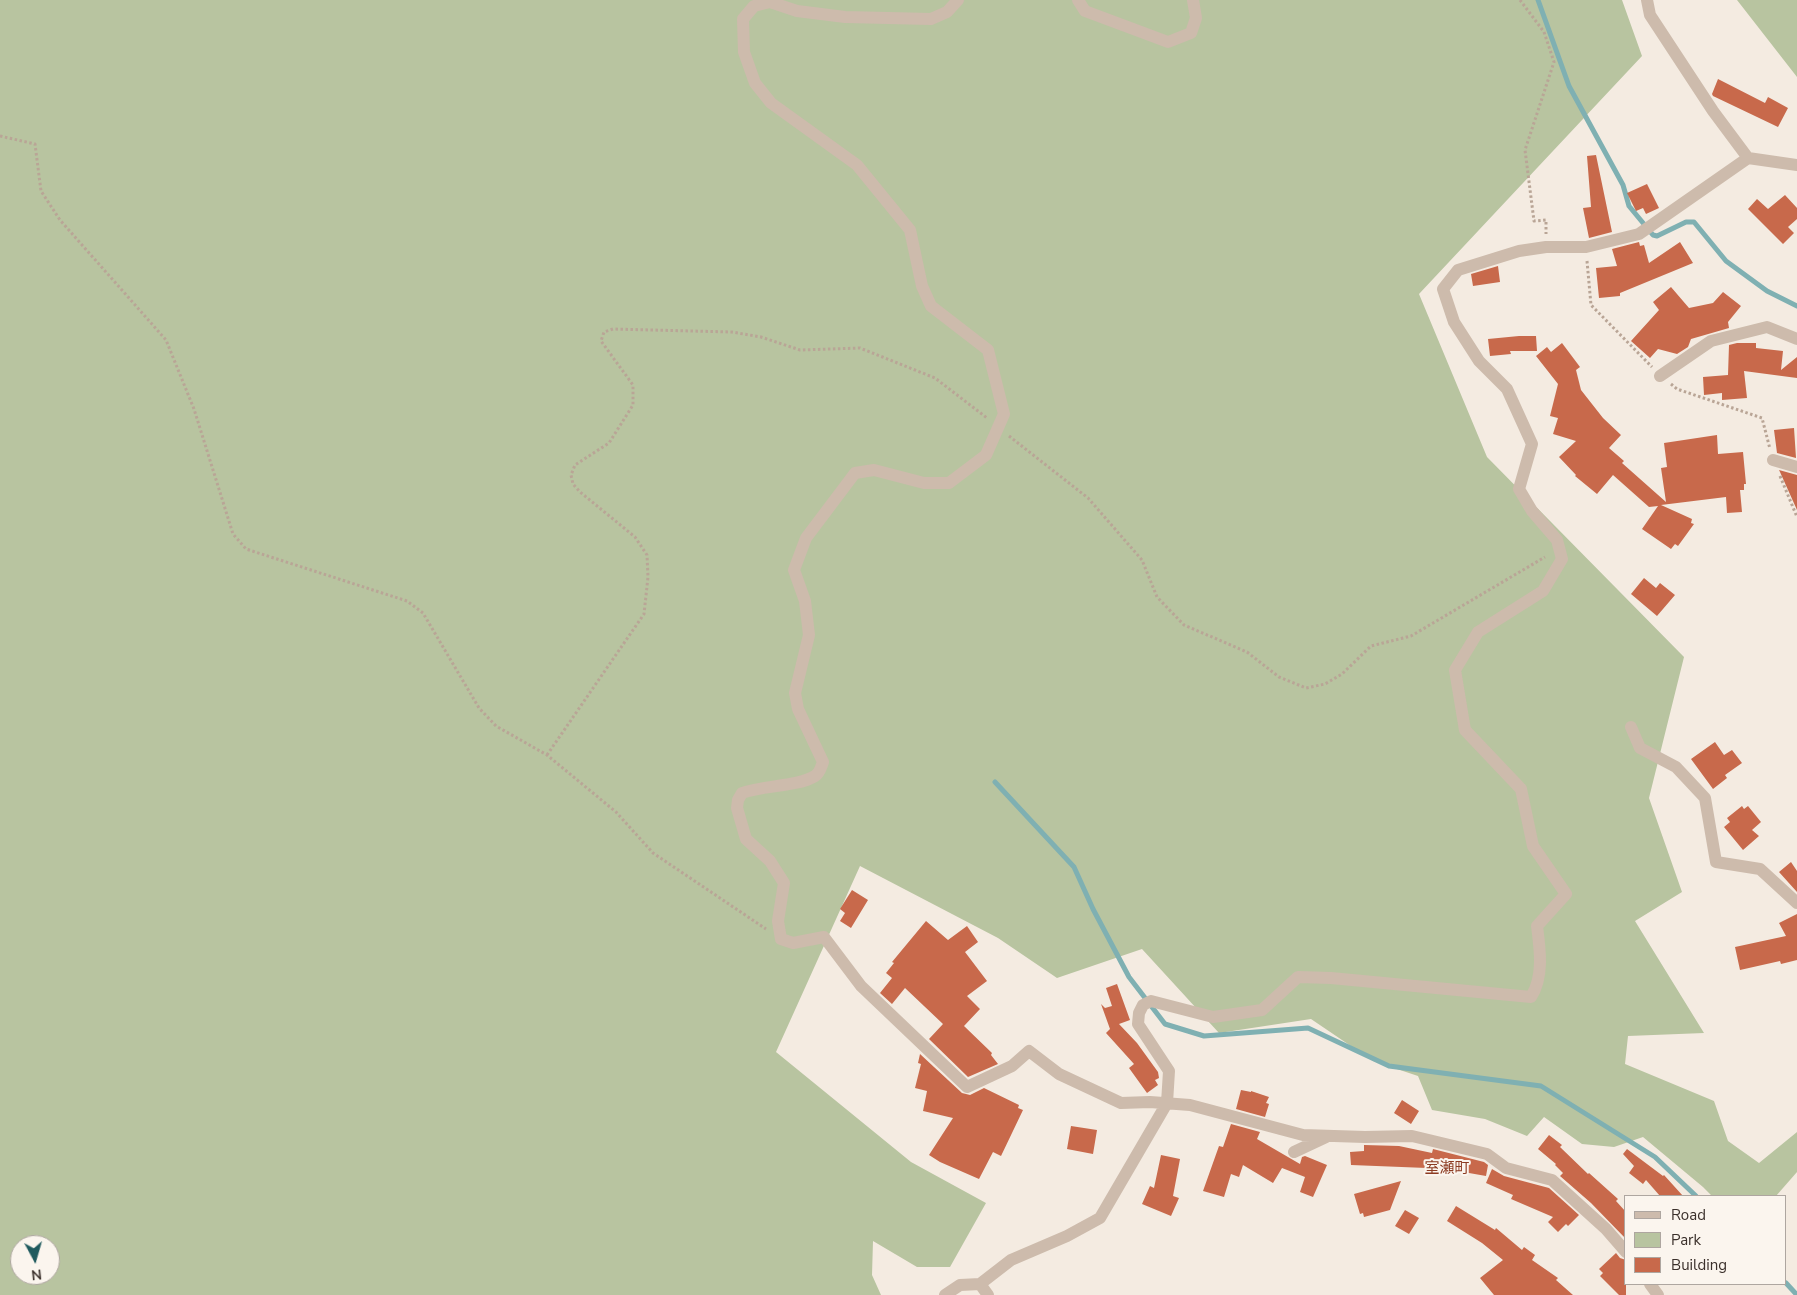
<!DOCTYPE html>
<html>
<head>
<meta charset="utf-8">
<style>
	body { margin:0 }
	#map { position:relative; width:1797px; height:1295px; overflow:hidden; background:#f4ebe1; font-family:"Nunito Sans",sans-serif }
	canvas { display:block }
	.legend { position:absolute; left:1624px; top:1195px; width:162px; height:90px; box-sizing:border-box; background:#fbf5ee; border:1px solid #aea6a0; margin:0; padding:6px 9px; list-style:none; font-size:15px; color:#3b302b }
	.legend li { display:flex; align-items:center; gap:10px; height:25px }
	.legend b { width:25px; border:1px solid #aea6a0 }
	.north { position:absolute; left:10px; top:1235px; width:50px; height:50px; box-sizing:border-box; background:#fbf5ee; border:1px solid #aea6a0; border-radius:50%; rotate:174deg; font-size:14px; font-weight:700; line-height:20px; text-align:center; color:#3b302b }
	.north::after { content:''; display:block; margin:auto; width:18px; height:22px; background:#1f5a5e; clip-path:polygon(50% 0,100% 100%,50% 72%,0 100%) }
</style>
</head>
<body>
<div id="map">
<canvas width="1797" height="1295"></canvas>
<ul class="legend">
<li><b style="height:6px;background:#cdbbac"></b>Road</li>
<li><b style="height:14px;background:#b8c4a0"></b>Park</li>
<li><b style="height:14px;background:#c8694b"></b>Building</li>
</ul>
<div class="north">N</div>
</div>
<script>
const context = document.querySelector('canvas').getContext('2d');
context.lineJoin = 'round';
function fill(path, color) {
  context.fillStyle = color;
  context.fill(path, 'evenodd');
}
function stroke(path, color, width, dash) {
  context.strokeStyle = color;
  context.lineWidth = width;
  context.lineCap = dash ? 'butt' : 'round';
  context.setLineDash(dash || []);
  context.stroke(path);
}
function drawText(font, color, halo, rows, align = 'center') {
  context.font = font + ' "Nunito Sans","Noto Sans JP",sans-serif';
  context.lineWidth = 4;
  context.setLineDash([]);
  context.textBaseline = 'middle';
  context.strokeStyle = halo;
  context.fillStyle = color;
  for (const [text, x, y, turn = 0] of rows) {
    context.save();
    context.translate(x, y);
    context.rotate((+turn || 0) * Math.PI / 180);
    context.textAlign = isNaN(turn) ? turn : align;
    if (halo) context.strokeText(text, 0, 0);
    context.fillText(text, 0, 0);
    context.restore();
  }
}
const green = new Path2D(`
	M0 0H1622L1642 56 1419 294 1487 457 1684 657 1649 798 1682 892 1635 921 1704 1033 1628 1036 1625 1064 1714 1101 1728 1141 1759 1163 1797 1132V1172L1776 1196H1712L1703 1187 1643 1137 1614 1147 1582 1144 1544 1117 1527 1136 1485 1119 1432 1110 1418 1076 1373 1061 1311 1019 1219 1033 1142 949 1057 978 998 938 860 866 776 1052 911 1162 986 1203 950 1267H917L873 1241 872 1275 881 1295H0ZM20 1245H50V1275H20Z
	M1737 0H1797V77Z`);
const stream = new Path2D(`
	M1538 0 1569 86 1623 185 1629 206 1653 235 1657 236 1686 222H1694L1726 261 1767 291 1797 306
	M995 782 1074 867 1093 909 1129 977 1165 1024 1204 1036 1308 1028 1389 1066 1541 1086 1655 1157 1696 1196
	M1786 1283 1797 1295`);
const building = new Path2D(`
	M1718 79 1765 103 1768 97 1788 108 1778 127 1713 96 1712 94Z
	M1596 155 1612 232 1589 238 1583 208 1591 207 1587 156Z
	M1647 184 1659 208 1646 214 1643 208 1636 211 1627 193Z
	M1785 195 1797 208V219L1788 227 1794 233 1783 244 1748 209 1757 199 1768 209Z
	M1639 242 1640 246 1644 245 1649 263 1680 242 1693 263 1620 293V296L1599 298 1596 268 1617 266 1612 249Z
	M1498 266 1500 282 1473 286 1471 274Z
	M1671 287 1689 308 1713 303 1723 292 1741 306 1728 322 1729 328 1691 339 1688 347 1677 354 1658 349 1650 358 1631 341 1659 310 1653 302Z
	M1519 336H1536L1537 351H1510L1511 354 1490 356 1488 339Z
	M1562 343 1580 367 1576 370 1581 390 1603 418 1621 435 1609 448 1624 461 1622 463 1666 502 1661 468 1667 467 1664 443 1717 435 1718 454 1743 452 1746 484H1744V490H1740L1742 512 1727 513 1726 497 1661 505 1692 519 1691 523 1694 524 1678 546 1675 544 1671 549 1642 529 1658 506 1649 507 1613 475 1597 494 1575 476 1576 475 1559 457 1576 441 1553 434 1558 418 1550 416 1558 384 1536 356 1547 347 1551 352Z
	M1737 343H1756V348L1783 351 1781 370 1797 357V378L1744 371 1747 398 1722 400V393L1704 395 1703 377 1728 375 1729 345Z
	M1794 428 1796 458 1777 453 1774 430Z
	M1779 470 1797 475V510L1780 472Z
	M1644 578 1656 588 1660 583 1675 595 1657 616 1631 594Z
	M1715 742 1724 755 1732 750 1742 763 1725 775 1727 778 1713 789 1691 759Z
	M1742 806 1744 809 1748 806 1761 822 1752 830 1759 836 1743 850 1724 827 1730 822 1727 818Z
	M1791 862 1797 871V892L1779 872Z
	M852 890 868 900 851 928 840 921 845 913 840 909Z
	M1797 914V960L1781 964 1780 961 1740 970 1735 947 1786 936 1779 923Z
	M926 921 948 940 967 926 978 942 965 952 987 981 967 996 980 1009 964 1026 992 1053 991 1055 998 1064 968 1077 929 1039 943 1024 905 988 892 1004 880 993 892 978 886 973 894 963 892 962Z
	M1117 984 1130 1020 1119 1024 1137 1043 1158 1072 1159 1078 1155 1080 1158 1085 1147 1093 1129 1068 1134 1064 1106 1033 1110 1029 1101 1004 1105 1008 1112 1006 1106 988Z
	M920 1054 962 1093 970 1095 984 1088 1019 1105 1018 1108 1023 1110 1001 1156 993 1152 979 1179 940 1162 929 1155 953 1118 923 1111 927 1091 915 1088 921 1064 918 1063Z
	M1241 1090 1251 1092V1091L1269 1097 1266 1103 1269 1104 1265 1117 1236 1109Z
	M1402 1100 1419 1111 1411 1124 1394 1113Z
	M1231 1124 1260 1132 1257 1139 1300 1164 1302 1157 1305 1156 1327 1165 1313 1197 1300 1192 1305 1177 1282 1168 1273 1183 1243 1165 1239 1177 1231 1174 1224 1197 1203 1191 1219 1146 1223 1147Z
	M1071 1126 1097 1130 1093 1154 1067 1149Z
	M1549 1135 1562 1145 1560 1147 1588 1174 1589 1173 1618 1199 1616 1201 1626 1212V1239L1591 1203 1560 1176 1563 1173 1555 1165 1556 1164 1538 1149Z
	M1364 1145 1399 1146 1432 1153 1433 1149 1484 1162 1488 1165 1486 1176 1452 1170V1169L1351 1165 1350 1152 1364 1151Z
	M1627 1149 1663 1176 1664 1175 1683 1196H1660L1646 1180 1643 1184 1629 1173 1634 1166 1623 1154Z
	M1161 1155 1180 1159 1173 1196 1179 1198 1171 1216 1142 1204 1150 1186 1154 1188Z
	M1492 1169 1504 1176 1549 1188 1579 1215 1568 1226 1566 1224 1558 1232 1548 1222 1553 1217 1511 1199 1513 1195 1486 1183Z
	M1401 1181 1390 1210 1364 1217 1363 1213 1360 1214 1354 1194Z
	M1456 1206 1495 1230 1496 1228 1522 1250 1524 1247 1535 1255 1532 1260 1558 1278 1556 1280 1573 1295H1494L1480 1278 1503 1260 1482 1243 1447 1221Z
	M1405 1210 1419 1218 1409 1234 1395 1226Z
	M1616 1253 1620 1258 1626 1260V1295H1619L1600 1276 1603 1273 1599 1269Z`);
const path = new Path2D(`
	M1520 0 1544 32 1554 62 1525 150 1534 221 1546 220V234
	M0 136 35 144 41 191 60 220 166 340 194 409 233 534 246 549 407 601 423 613 479 708 496 726 547 755 616 812 653 853 766 929
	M1587 261 1591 305 1652 367
	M1671 384 1677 389 1762 418 1770 449
	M1009 436 1088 498 1142 560 1157 597 1184 625 1247 652 1279 677 1306 688 1325 684 1342 674 1371 646 1411 636 1545 557
	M1780 476 1797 517
	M547 755 644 614 648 577 647 555 635 537 580 492 573 484 571 475 575 465 609 443 633 405V385L601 341 604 332 613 329 732 332 761 337 800 350 860 348 935 378 987 418`);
const minor = new Path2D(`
	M958 0 947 12 931 19 845 17 797 11 770 2 754 6 743 19 744 52 755 83 771 103 857 165 910 230 922 286 931 306 988 350 1004 414 986 455 949 483H924L874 470 855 473 806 538 794 570 805 601 809 635 795 693 798 709 823 762C821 767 820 773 815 776 797 787 763 785 742 793L738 800 737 808 746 839 770 861 784 883 778 921 781 939 793 943 824 937 861 986 967 1087 1012 1066 1029 1051 1059 1074 1121 1103 1150 1102 1190 1105 1303 1135 1365 1137 1412 1136 1487 1154 1506 1168 1552 1180 1606 1229 1626 1252
	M1078 0 1085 11 1168 42 1191 33 1196 18 1193 0
	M1647 0 1650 15 1713 111 1748 158 1797 165
	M1660 376 1711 341 1767 327 1797 339
	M1773 460 1797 467
	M1631 727 1640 748 1676 767 1705 798 1716 862 1760 869 1797 903
	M1294 1152 1326 1137
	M980 1284 988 1295
	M1650 1284 1658 1295
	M945 1295 960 1285 980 1284 1011 1260 1067 1236 1100 1218 1167 1103 1169 1071 1138 1024 1139 1013 1143 1005 1151 1001 1213 1017 1262 1010 1298 977 1331 978 1531 997C1544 977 1540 949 1537 926L1566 894 1533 846 1521 789 1465 730 1455 670 1478 632 1543 591 1562 559 1557 540 1532 511 1519 489 1532 444 1507 389 1479 361 1454 322 1443 289 1458 270 1519 251 1546 247H1586L1639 234 1748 158`);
const neighbourhoodNames = [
	["室瀬町",1447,1169]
];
fill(green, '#b8c4a0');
stroke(stream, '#7fb0b2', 5);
fill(building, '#c8694b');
stroke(path, '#b9a596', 3, [2.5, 2.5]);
stroke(minor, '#cdbbac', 12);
drawText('15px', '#8c3b22', '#fbf5ee', neighbourhoodNames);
</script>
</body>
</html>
